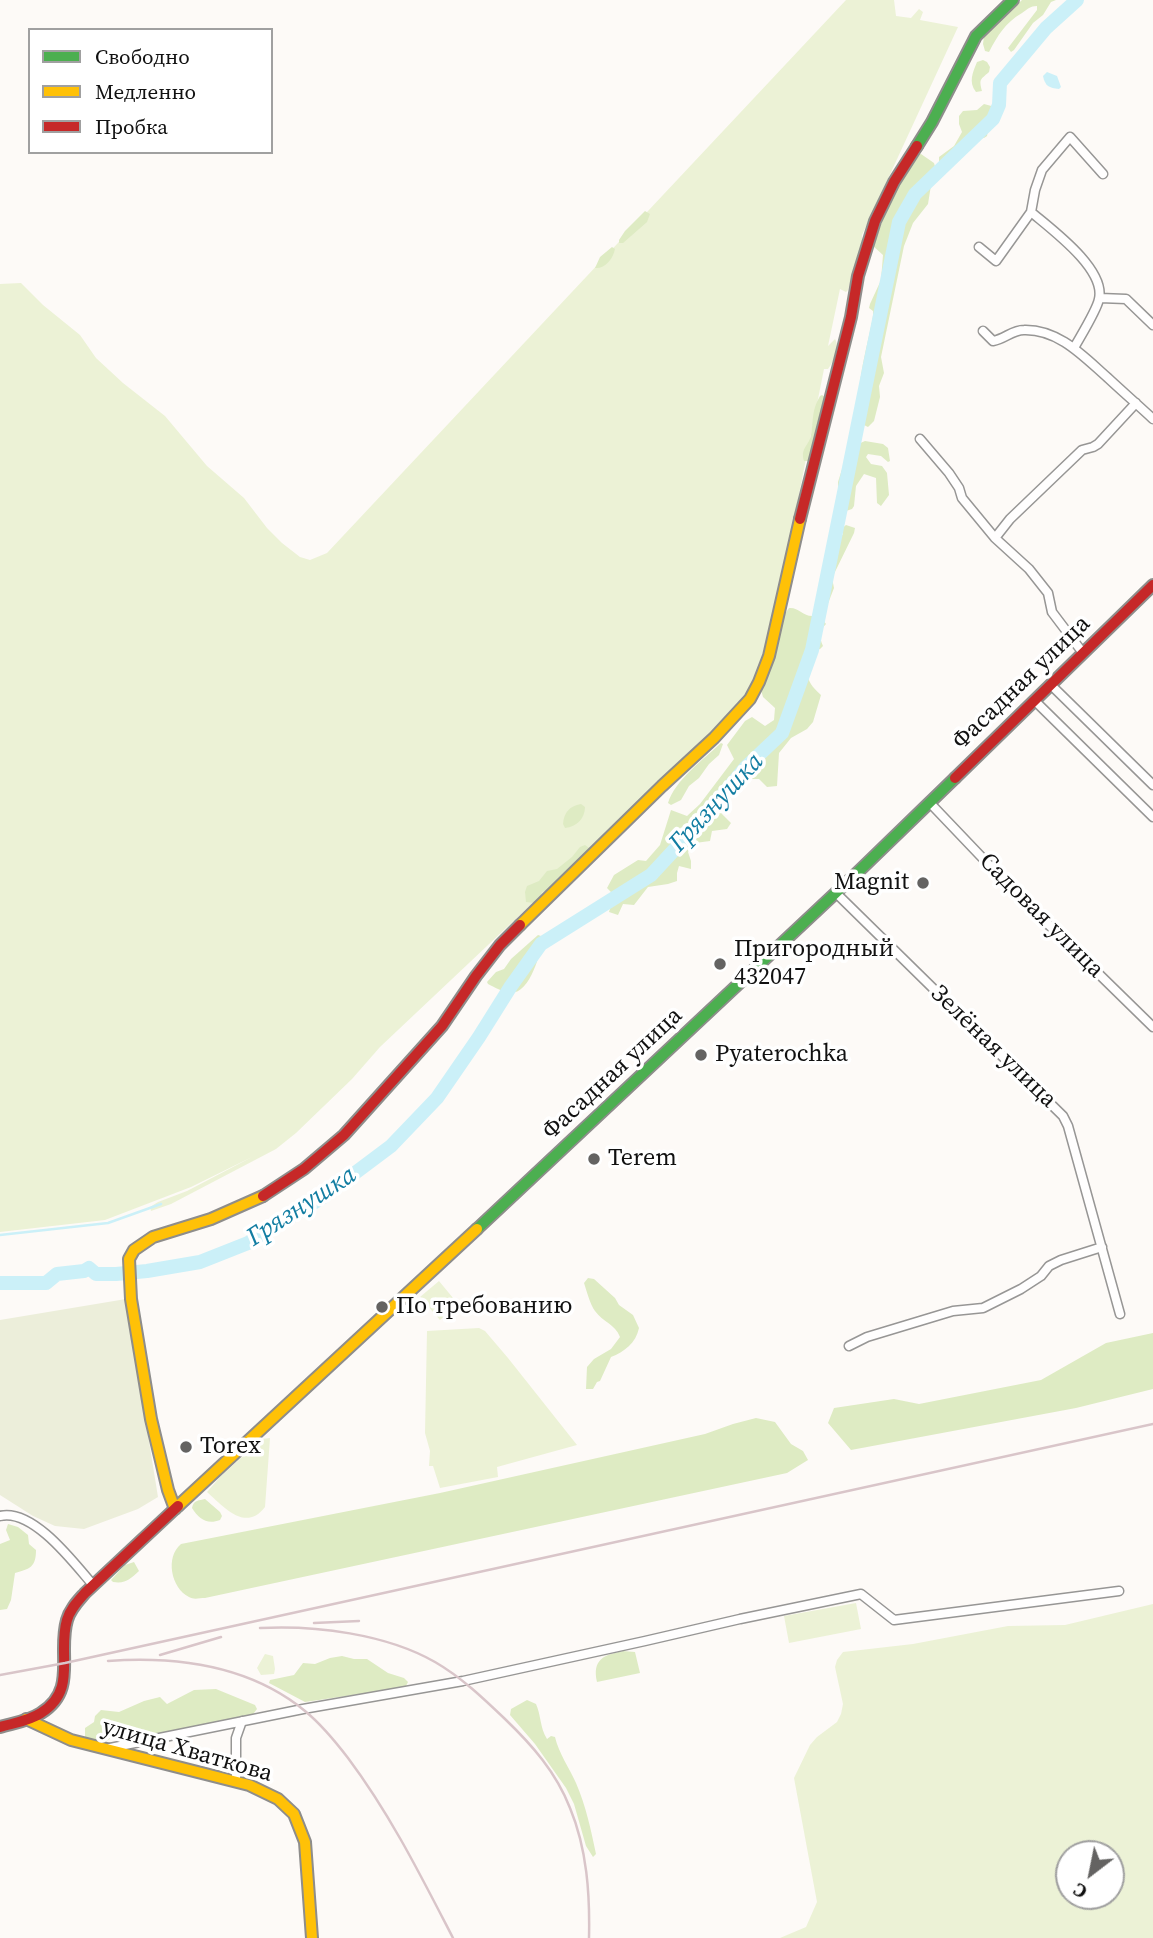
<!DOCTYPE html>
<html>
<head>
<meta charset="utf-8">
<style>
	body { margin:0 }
	#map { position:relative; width:1153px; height:1938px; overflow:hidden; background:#fdfaf7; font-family:"Source Serif 4",serif }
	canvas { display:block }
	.legend { position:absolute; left:28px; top:28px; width:245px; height:126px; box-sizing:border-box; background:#fff; border:2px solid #a0a0a0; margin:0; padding:9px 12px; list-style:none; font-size:21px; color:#111 }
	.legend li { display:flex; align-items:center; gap:14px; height:35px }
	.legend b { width:35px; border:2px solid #a0a0a0 }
	.north { position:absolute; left:1055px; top:1840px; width:70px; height:70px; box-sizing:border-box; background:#fff; border:2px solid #a0a0a0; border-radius:50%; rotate:212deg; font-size:19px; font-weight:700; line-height:28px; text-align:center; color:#111 }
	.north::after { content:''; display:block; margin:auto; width:24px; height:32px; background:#646362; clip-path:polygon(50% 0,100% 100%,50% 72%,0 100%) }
</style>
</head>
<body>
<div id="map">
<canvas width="1153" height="1938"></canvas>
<ul class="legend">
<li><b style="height:9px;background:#4caf50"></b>Свободно</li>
<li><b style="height:9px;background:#ffc107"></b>Медленно</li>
<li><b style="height:9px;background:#c62828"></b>Пробка</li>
</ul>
<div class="north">С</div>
</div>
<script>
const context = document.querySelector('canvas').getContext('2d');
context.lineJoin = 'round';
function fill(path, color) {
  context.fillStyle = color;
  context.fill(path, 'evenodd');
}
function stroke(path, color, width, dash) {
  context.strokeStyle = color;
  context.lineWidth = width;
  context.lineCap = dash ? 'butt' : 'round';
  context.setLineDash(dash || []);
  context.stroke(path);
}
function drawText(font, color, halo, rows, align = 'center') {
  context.font = font + ' "Source Serif 4",serif';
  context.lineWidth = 7;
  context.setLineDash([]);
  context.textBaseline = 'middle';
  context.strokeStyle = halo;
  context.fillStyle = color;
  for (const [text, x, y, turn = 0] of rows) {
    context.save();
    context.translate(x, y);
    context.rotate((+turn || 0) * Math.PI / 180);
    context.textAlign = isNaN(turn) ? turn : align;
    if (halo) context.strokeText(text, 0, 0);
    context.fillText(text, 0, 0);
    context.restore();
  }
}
const green = new Path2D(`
	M846 0H894L896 16 911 18 919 9 923 12 920 20 958 27 862 235V241L848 290 846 292 840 289 828 346 835 339C840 347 834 361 828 369H824L782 579 757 675 752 687 740 702 701 744 380 1047 352 1079 296 1133 276 1149 171 1204 151 1211 150 1207 158 1202 187 1191 252 1157 191 1187 105 1220 0 1232V284L21 283 43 305 80 335 96 358 123 383 165 416 207 466 244 498 267 528 282 543 300 557 310 560 327 553Z
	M439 1281 458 1304 440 1320 420 1297Z
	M479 1328 485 1331 508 1358 577 1445 497 1467 498 1477 440 1488 433 1466H429L430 1451 425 1433 427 1331Z
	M270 1438 265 1507C245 1533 223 1506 207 1492L221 1476 262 1439Z
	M856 1603 861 1629 789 1643 784 1616Z
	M1153 1604V1938H780L806 1927 817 1902 794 1778 810 1745 817 1737 837 1722 841 1714 843 1704 835 1667 837 1660 843 1652 913 1644 1008 1626 1065 1625ZM1069 1854H1111V1896H1069Z
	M265 1654 273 1656 275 1669 274 1674 261 1675 257 1668Z`);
const forest = new Path2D(`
	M1022 0H1056L1051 2 1043 15 1033 23 1014 50 1011 52 1008 48 1037 10V6C1030 6 1028 9 1022 13 1005 23 998 35 989 52L985 51 983 44 984 36Z
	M983 60 987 62 990 67 989 72C980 80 979 79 982 91L976 92C968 82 973 72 977 62Z
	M984 104 995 107 998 112 996 120 989 124 987 136 984 138 973 139 958 161 944 166 939 162V157L954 146 962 132 959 124V116L963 111 977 110Z
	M921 154 934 163 936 170 932 179 928 204 913 223 904 246 881 357 884 373 879 386 880 397 874 421 868 427 862 424C853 390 867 350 873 316V311L869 308 870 304 881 280 883 255 873 246 891 197 913 155Z
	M645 211 650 214 647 222 623 243H619V240L625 231Z
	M612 247 615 249C613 259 605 269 595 268L600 257Z
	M822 395 825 397C826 409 819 416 817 426 815 439 815 450 808 461H804C800 448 809 446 811 435 814 419 811 412 820 396Z
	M865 441 883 444 888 448 890 461 888 462 881 456 868 454 866 457 871 464 882 466 887 473 889 495 881 506 877 503 876 478 864 474 856 486 854 506 852 509 846 511 838 507V482L848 450 851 447Z
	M846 525 855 528 854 533 832 578 834 588 822 619 826 624C819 631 819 637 823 646L820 649 813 650C806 671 803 679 821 695L813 722 807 729 791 738 779 753 777 786 767 787 759 779H747L723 806 721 813 731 823 727 829 712 831 710 841 695 843 688 852 691 861V869L679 866 677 873V881L668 884 648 887 634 905 623 904 618 915 609 912 614 895 607 888 614 875 638 860 646 861 660 845 671 810 687 816 700 804 734 759 727 745 745 721 752 717 765 726 774 720 775 708 763 697 761 690 782 618 789 608C798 607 803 616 812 616L821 589V578L827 547 830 542 838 540 843 534 841 529Z
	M721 743 723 744 719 755 709 764 699 778 689 786 681 800 671 805 668 803C675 780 704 759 721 743Z
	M581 804 585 807C585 818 577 827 565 828L563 824C564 813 569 806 581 804Z
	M585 845 589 848 587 854 550 889 542 892 539 900 534 903 526 902 525 892 527 886 539 881 547 871 557 869 572 857 580 847Z
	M538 935 544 937C540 952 531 994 510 993 503 992 494 987 488 984L487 982 496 972 504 969 511 959Z
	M588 1278 594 1279 615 1298 619 1305 633 1315 639 1328C636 1343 624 1352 611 1357L600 1381 597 1382 593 1389H586L587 1367 594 1359 611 1349 620 1337C615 1324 603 1322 595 1311 590 1304 587 1292 584 1283Z
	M1153 1333V1389L1076 1408 851 1450 828 1423 834 1408 894 1399 919 1404 1041 1380 1106 1343Z
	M756 1418 775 1422 791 1444 803 1451 808 1460 787 1473 205 1598C199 1598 194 1600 189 1597 171 1588 165 1557 181 1544L440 1493 705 1434 733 1424Z
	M205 1499 220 1512 222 1516 220 1520C207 1525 199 1519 192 1508 194 1499 199 1501 205 1499Z
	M8 1524 18 1527 28 1535 29 1544 36 1550C36 1567 30 1569 15 1573L11 1600 7 1609 0 1610V1544L10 1540 6 1530Z
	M134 1562 139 1571C130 1579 126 1584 113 1582L111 1580 125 1565Z
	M623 1651 635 1652 640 1673 597 1682C592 1659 604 1655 623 1651Z
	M342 1656 354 1659H367L388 1673 404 1678 408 1682 406 1686 401 1688 305 1702 269 1683 270 1680 294 1675 303 1663 315 1664 330 1658Z
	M216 1689 255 1705 257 1709 251 1717 127 1740 118 1734 103 1743 85 1737V1728L94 1722 95 1716 101 1710 119 1712 144 1701 160 1697 167 1704 194 1690Z
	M527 1700 536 1704C541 1715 540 1728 547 1739L551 1736 555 1737C559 1754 569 1767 576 1783 586 1806 591 1830 596 1854L593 1857 586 1846 574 1804 566 1788 535 1744 510 1715 511 1709Z`);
const cemetery = new Path2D(`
	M126 1299 158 1497 138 1509 84 1529 55 1526 33 1516 0 1495V1320Z`);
const water = new Path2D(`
	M1047 72 1057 76 1061 87 1059 89C1049 88 1045 86 1043 76Z`);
const stream = new Path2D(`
	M0 1235 108 1223 161 1204`);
const river = new Path2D(`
	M0 1283H46L57 1274 84 1271 89 1268 96 1274H116L147 1271 200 1262 248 1243 323 1197 391 1146 437 1098 479 1037 511 986 541 944 651 875 700 822 746 767 782 733 812 650 899 222 915 194 993 119 999 105 1000 83 1046 28 1077 0`);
const street = new Path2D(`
	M1031 212C1051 229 1106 269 1099 299 1097 310 1080 337 1074 348
	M979 247 996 261 1031 212 1035 190 1042 170 1070 137 1103 174
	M1100 298 1126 299 1153 325
	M983 331 993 341C1005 339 1012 330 1024 330 1059 329 1084 357 1108 378 1123 392 1138 405 1153 419
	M920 439 949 473 959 488 962 498 995 538 1029 569 1048 593 1052 612 1083 653
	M995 538 1010 519 1082 450 1093 447 1098 444 1136 403
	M1051 685 1153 785
	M1035 701 1153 817
	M930 803 1013 890 1153 1027
	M836 893 1063 1116 1068 1126 1120 1314
	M849 1346 867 1337 953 1311 983 1308 1021 1289 1041 1276 1049 1266 1061 1260 1102 1247
	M0 1516C33 1508 74 1563 93 1585
	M110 1748 303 1709 463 1681 645 1641 740 1619 861 1594 894 1620 1119 1591
	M236 1782V1738L242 1721`);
const fast = new Path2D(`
	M917 146 932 122 976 36 1013 0
	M477 1229 859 871 955 778`);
const slow = new Path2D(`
	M520 925 662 786 714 738 750 699 759 682 769 656 800 519
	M178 1506 477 1229
	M175 1509 168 1490 151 1419 131 1299 129 1259 134 1250 153 1237 211 1219 263 1196
	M26 1719 71 1740 249 1785 278 1799 294 1814 305 1842 312 1938`);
const jam = new Path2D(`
	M800 519 851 317 858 276 875 221 894 182 917 146
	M955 778 1153 585
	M263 1196 304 1169 344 1135 442 1026 476 976 500 945 520 925
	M0 1727C14 1723 29 1721 41 1713 78 1690 57 1654 67 1620 70 1609 78 1601 85 1593L178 1506`);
const rail = new Path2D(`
	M314 1623 359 1621
	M260 1628C315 1625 386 1634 435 1662 461 1677 483 1698 505 1719 532 1745 556 1772 570 1808 587 1849 590 1894 589 1938
	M160 1655 221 1637
	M108 1661C178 1656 249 1665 305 1711 322 1725 335 1741 348 1758 390 1814 421 1876 453 1938
	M0 1675 65 1663 1153 1424`);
const markers = [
	[923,883,7,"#646362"],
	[720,964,7,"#646362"],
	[701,1055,7,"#646362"],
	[594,1159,7,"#646362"],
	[382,1307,7,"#646362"],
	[186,1447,7,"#646362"]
];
const streetNames = [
	["Фасадная улица",1022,683,-44],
	["Садовая улица",1041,916,45],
	["Зелёная улица",993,1047,44],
	["Фасадная улица",613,1074,-43],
	["улица Хваткова",187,1751,16]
];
const poiNames = [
	["Magnit",909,883,"right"],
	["Пригородный",734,950],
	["432047",734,978],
	["Pyaterochka",715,1055],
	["Terem",608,1159],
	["По требованию",396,1307],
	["Torex",200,1447]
];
const waterNames = [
	["Грязнушка",717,803,-47],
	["Грязнушка",302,1207,-33]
];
fill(green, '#ecf2d6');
fill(forest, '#deebc3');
fill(cemetery, '#eceeda');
fill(water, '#cbf0f8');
stroke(stream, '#cbf0f8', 2.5);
stroke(river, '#cbf0f8', 14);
stroke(street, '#979695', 11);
stroke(fast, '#8e8d8b', 14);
stroke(slow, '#8e8d8b', 14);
stroke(jam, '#8e8d8b', 14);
stroke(street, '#fffefe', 8);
stroke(fast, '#4caf50', 10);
stroke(slow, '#ffc107', 10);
stroke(jam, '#c62828', 10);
stroke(rail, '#d9c5c9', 2.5);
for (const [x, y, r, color] of markers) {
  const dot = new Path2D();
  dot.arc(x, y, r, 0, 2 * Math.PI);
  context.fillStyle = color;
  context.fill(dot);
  stroke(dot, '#fff', 2.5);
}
drawText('24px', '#111', '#fff', streetNames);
drawText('24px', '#111', '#fff', poiNames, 'left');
drawText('italic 26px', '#127da2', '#fff', waterNames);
</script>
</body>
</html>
